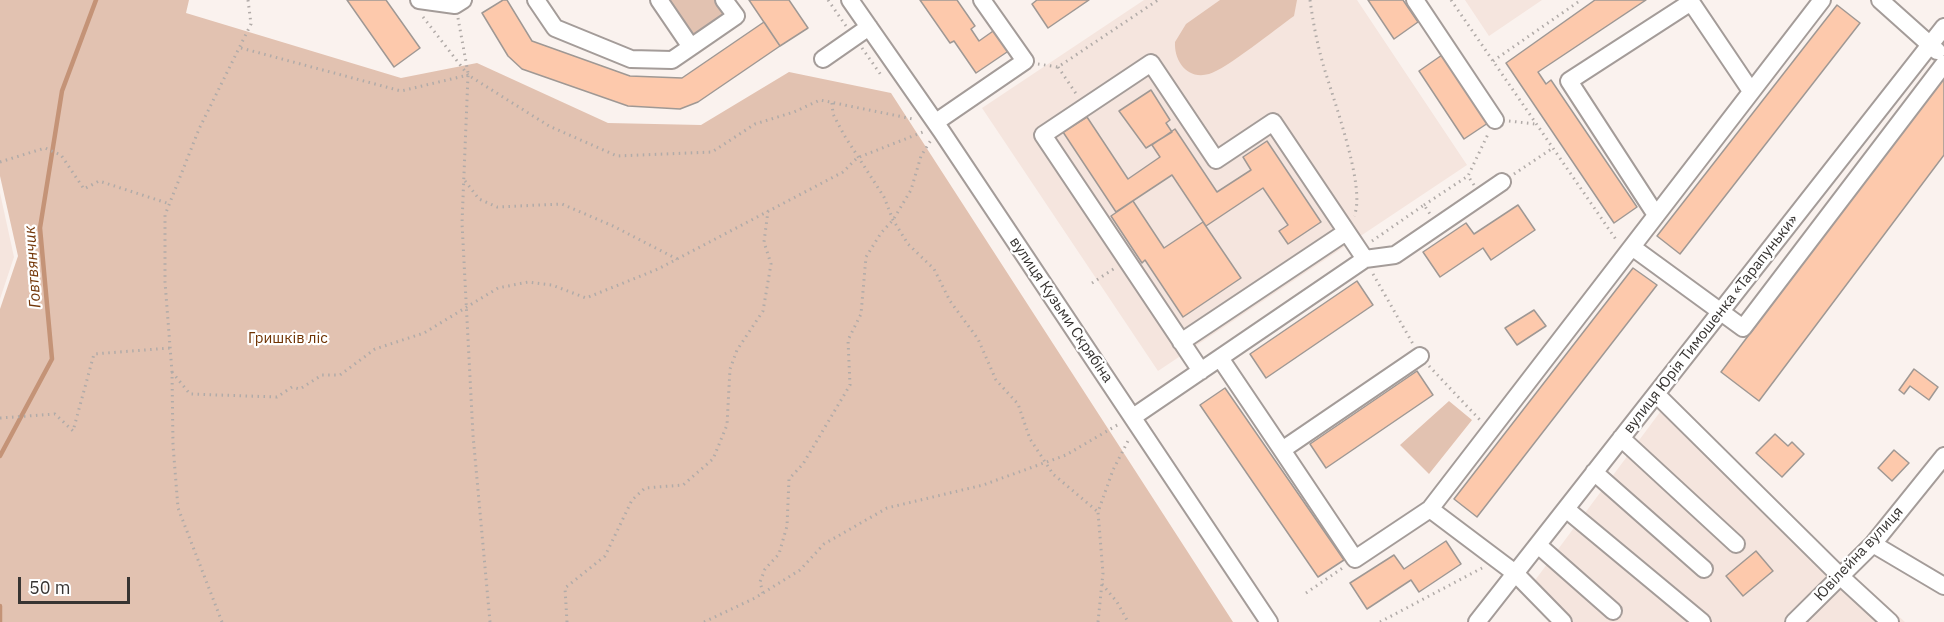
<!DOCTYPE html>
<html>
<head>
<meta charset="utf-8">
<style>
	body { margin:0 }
	#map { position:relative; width:1944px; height:622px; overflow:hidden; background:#faf2ee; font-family:"IBM Plex Sans",sans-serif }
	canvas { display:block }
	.scale { position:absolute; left:18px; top:577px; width:112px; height:27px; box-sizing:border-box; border:3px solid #373432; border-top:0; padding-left:8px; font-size:18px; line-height:21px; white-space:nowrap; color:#373432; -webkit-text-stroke:4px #fff; paint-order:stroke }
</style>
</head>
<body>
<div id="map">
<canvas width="1944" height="622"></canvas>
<div class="scale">50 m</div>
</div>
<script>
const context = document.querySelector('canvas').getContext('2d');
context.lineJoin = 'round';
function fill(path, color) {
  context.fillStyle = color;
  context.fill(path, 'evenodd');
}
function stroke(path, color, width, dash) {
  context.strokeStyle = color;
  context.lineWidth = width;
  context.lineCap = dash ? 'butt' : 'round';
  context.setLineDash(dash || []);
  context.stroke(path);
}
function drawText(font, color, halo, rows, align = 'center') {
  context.font = font + ' "IBM Plex Sans",sans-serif';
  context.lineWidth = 4.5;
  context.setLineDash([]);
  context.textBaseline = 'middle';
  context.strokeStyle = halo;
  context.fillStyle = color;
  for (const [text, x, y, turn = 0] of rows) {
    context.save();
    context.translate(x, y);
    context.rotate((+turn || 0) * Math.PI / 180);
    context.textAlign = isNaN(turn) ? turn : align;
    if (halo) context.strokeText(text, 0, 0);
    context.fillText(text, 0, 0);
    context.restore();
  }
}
const built = new Path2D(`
	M1144 0H1357L1467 165 1158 371 982 108Z
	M1465 0H1542L1489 36Z
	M0 193 14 257 0 299Z
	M1666 404 1905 622H1563L1530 587Z`);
const green = new Path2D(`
	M0 0H189L186 13 401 78 477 63 608 123 701 125 789 72 891 93 1233 622H0V309L18 256 0 176Z
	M661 0H722L733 16 692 44Z
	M1220 0H1297L1294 16C1277 28 1225 70 1209 74 1187 80 1174 61 1175 42L1186 24Z
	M1449 401 1472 420 1429 474 1400 445Z`);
const stream = new Path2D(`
	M0 456 52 359 40 228 62 91 96 0
	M0 606V622`);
const building = new Path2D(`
	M347 0H386L420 48 394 67Z
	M503 0H507L532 41 630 76 682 78 764 22 780 46 698 102 680 109 628 106 522 69 508 56 482 13Z
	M749 0H789L808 28 780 46Z
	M920 0H957L975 26 971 29 979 41 996 29 1010 50 976 73 954 41 950 43Z
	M1037 0H1089L1048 28 1032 4Z
	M1368 0H1403L1418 22 1394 39Z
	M1595 0H1646L1538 72 1546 84 1551 80 1637 207 1614 223 1506 63Z
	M1837 5 1860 23 1680 254 1657 236Z
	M1442 55 1488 123 1464 139 1419 71Z
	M1944 75V155L1759 401 1721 372Z
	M1151 90 1170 120 1166 123 1172 132 1146 148 1119 111Z
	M1087 117 1128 179 1160 157 1152 145 1175 129 1217 192 1251 170 1243 157 1267 141 1321 222 1288 244 1279 231 1288 225 1263 188 1206 226 1172 175 1116 212 1063 132Z
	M1133 201 1164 248 1203 222 1241 278 1183 317 1145 260 1142 263 1111 216Z
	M1518 205 1535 230 1491 260 1483 248 1440 277 1423 252 1466 223 1474 234Z
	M1633 268 1657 285 1477 517 1454 499Z
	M1357 281 1373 305 1266 378 1250 354Z
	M1534 310 1546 326 1517 345 1505 328Z
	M1914 369 1938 387 1929 400 1910 386 1904 394 1899 390Z
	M1417 371 1433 395 1326 468 1310 444Z
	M1225 388 1344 560 1318 577 1200 405Z
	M1775 434 1788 446 1792 442 1804 454 1782 477 1756 453Z
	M1894 450 1909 463 1892 481 1878 468Z
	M1446 541 1461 564 1419 592 1411 580 1367 609 1350 583 1394 555 1404 569Z
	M1756 551 1773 571 1743 596 1726 576Z`);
const path = new Path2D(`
	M828 0 846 26
	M1310 0C1313 22 1317 43 1323 64 1332 96 1367 189 1354 216
	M1451 0 1617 241
	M423 17 468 75
	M458 18 468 73
	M241 48 401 91 468 75
	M862 48 881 75
	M1493 61 1581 0
	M1038 64 1058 67 1158 0
	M1058 67 1077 95
	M832 103 833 114 844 135 884 197 893 220 908 244 934 269 950 301 978 339 996 380 1018 404 1030 439 1053 474 1098 512
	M1509 121 1535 124
	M0 162 45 148 61 155 84 189 99 181 170 204
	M1514 174 1553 148
	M465 181 479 199 497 207 562 204 613 226 677 259
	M1474 185 1468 176 1489 132
	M1424 205 1468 176
	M1372 241 1424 205 1430 214
	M1373 274 1413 344
	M1092 283 1115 268
	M1429 366 1480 420
	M172 372 190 394 277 397 292 387 300 389 322 375H340L375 349 424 333 498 288 528 282 552 285 586 298 658 269 843 172 857 158 923 132
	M0 418 55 414 73 431 94 354 170 348
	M1102 584 1117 602 1128 622
	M763 593 760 582 765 569 779 554 787 526 789 479 803 464 850 385 848 340 861 314 866 257 881 233 893 220 911 190 921 156 931 140
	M1306 593 1344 567
	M222 622 178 508 173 445 172 372 165 282V215L199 129 251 24 248 0
	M490 622 473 435 462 223 468 75 549 126 617 156 712 152 755 124 794 112 820 100 913 119
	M567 622 565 588 605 556 632 500 645 488 683 485 713 459 727 425 730 369 737 350 763 311 771 264 764 242 768 211
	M704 622 755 598 800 570 824 544 887 508 983 485 1066 455 1119 424
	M1098 622 1103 573 1098 512 1113 470 1129 439
	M1380 622 1482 568`);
const minor = new Path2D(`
	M419 0 455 5 463 0
	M536 0 555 28 631 59 672 60 691 47 659 0
	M850 0 942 132 1269 622
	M1415 0 1495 120
	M1880 0 1937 51
	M691 47 736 16 724 0
	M823 59 869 27
	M936 122 1025 61 982 0
	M1656 215 1569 81 1691 2 1751 91
	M1632 247 1743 328 1944 64
	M1181 342 1346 232
	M1220 358 1282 450 1420 356
	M1201 371 1043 135 1151 63 1216 160 1273 122 1365 259
	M1656 394 1840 576 1890 622
	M1133 417 1365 259 1395 255 1502 182
	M1621 438 1736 544
	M1282 450 1355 559 1430 509 1515 573 1563 622
	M1594 472 1704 569
	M1430 509 1822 0
	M1566 509 1702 622
	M1873 544 1944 586
	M1538 545 1613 611
	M1477 622 1944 27
	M1794 622 1873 544 1944 456`);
const streetNames = [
	["вулиця Кузьми Скрябіна",1061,310,56],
	["вулиця Юрія Тимошенка «Тарапуньки»",1711,324,-52],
	["Ювілейна вулиця",1859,554,-47]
];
const parkNames = [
	["Гришків ліс",288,339]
];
const waterNames = [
	["Говтвянчик",33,267,-94]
];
fill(built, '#f5e5de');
fill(green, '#e2c2b1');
stroke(stream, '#c49377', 4.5);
fill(building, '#fdc9ac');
stroke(building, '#9f9894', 1.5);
stroke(minor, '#a49c99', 20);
stroke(path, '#b1aba8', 3, [1.5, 4.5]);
stroke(minor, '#fff', 16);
drawText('15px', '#373432', '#fff', streetNames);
drawText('15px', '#6f3202', '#fff', parkNames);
drawText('italic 16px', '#733608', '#fff', waterNames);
</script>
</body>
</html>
